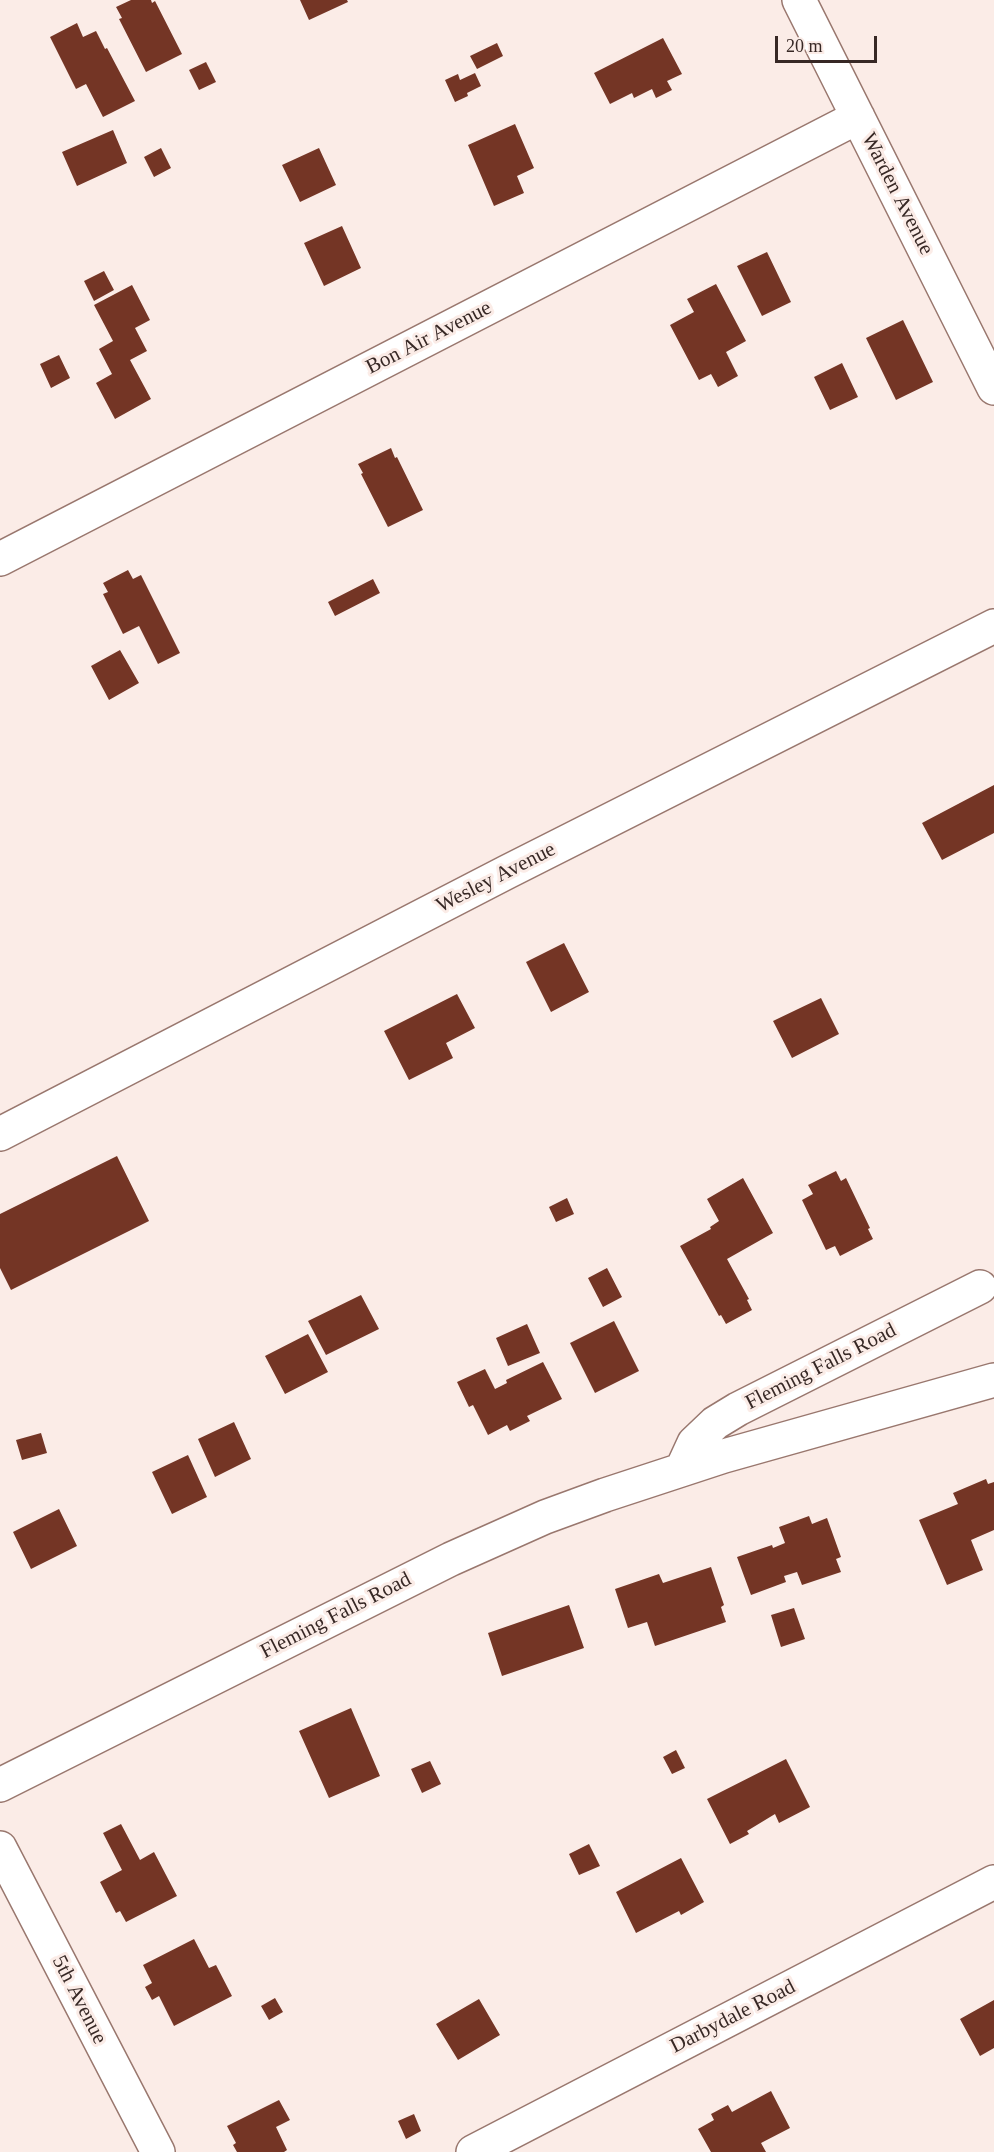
<!DOCTYPE html>
<html>
<head>
<meta charset="utf-8">
<style>
	body { margin:0 }
	#map { position:relative; width:994px; height:2152px; overflow:hidden; background:#fbece7; font-family:"Times New Roman",serif }
	canvas { display:block }
	.scale { position:absolute; left:775px; top:36px; width:102px; height:27px; box-sizing:border-box; border:3px solid #372825; border-top:0; padding-left:8px; font-size:18px; line-height:21px; white-space:nowrap; color:#372825; -webkit-text-stroke:4px #fbece7; paint-order:stroke }
</style>
</head>
<body>
<div id="map">
<canvas width="994" height="2152"></canvas>
<div class="scale">20 m</div>
</div>
<script>
const context = document.querySelector('canvas').getContext('2d');
context.lineJoin = 'round';
function fill(path, color) {
  context.fillStyle = color;
  context.fill(path, 'evenodd');
}
function stroke(path, color, width, dash) {
  context.strokeStyle = color;
  context.lineWidth = width;
  context.lineCap = dash ? 'butt' : 'round';
  context.setLineDash(dash || []);
  context.stroke(path);
}
function drawText(font, color, halo, rows, align = 'center') {
  context.font = font + ' "Times New Roman",serif';
  context.lineWidth = 6;
  context.setLineDash([]);
  context.textBaseline = 'middle';
  context.strokeStyle = halo;
  context.fillStyle = color;
  for (const [text, x, y, turn = 0] of rows) {
    context.save();
    context.translate(x, y);
    context.rotate((+turn || 0) * Math.PI / 180);
    context.textAlign = isNaN(turn) ? turn : align;
    if (halo) context.strokeText(text, 0, 0);
    context.fillText(text, 0, 0);
    context.restore();
  }
}
const building = new Path2D(`
	M131 0H151L152 3 155 1 182 54 146 72 119 19 122 18 116 7Z
	M300 0H347L348 2 309 20Z
	M77 23 83 37 96 31 105 49 107 48 135 101 103 117 86 84 76 89 50 37Z
	M663 38 682 74 667 81 672 90 656 98 652 89 634 98 632 93 610 104 594 73Z
	M497 43 503 56 477 69 470 56Z
	M206 62 216 82 199 90 189 70Z
	M475 73 481 86 467 93 468 96 455 102 445 80 458 74 460 80Z
	M515 124 534 168 517 176 524 193 494 206 468 145Z
	M113 130 127 163 77 186 62 152Z
	M161 148 171 168 154 177 144 157Z
	M319 148 336 185 300 202 282 165Z
	M342 226 361 268 324 286 304 243Z
	M767 252 791 302 762 316 737 266Z
	M104 271 114 290 94 301 84 281Z
	M716 284 746 341 726 352 738 376 718 387 711 374 699 380 670 325 694 312 687 299Z
	M132 285 150 320 135 328 147 351 130 360 151 399 115 419 96 383 112 374 99 349 113 341 94 305Z
	M903 320 933 382 896 400 866 338Z
	M59 355 70 378 51 388 40 364Z
	M842 363 858 397 830 410 814 377Z
	M391 448 395 458 397 457 423 510 388 527 361 474 363 473 358 464Z
	M128 570 133 579 141 575 180 653 158 664 139 626 123 634 103 594 108 592 103 583Z
	M373 579 380 593 335 616 328 602Z
	M120 650 139 683 109 700 91 666Z
	M994 785V833L942 860 922 823Z
	M564 943 589 992 551 1012 526 962Z
	M457 994 475 1028 446 1043 453 1058 409 1080 384 1031Z
	M821 998 839 1034 792 1058 773 1021Z
	M117 1156 149 1221 11 1290 0 1268V1214Z
	M836 1171 841 1181 846 1178 870 1228 868 1229 873 1239 840 1256 835 1246 826 1250 802 1200 813 1194 808 1185Z
	M743 1178 773 1233 727 1259 749 1299 747 1300 752 1310 726 1324 721 1315 719 1316 680 1246 711 1229 710 1227 719 1221 707 1199Z
	M567 1198 574 1214 556 1222 549 1207Z
	M607 1268 622 1297 603 1307 588 1278Z
	M361 1295 379 1329 326 1355 308 1321Z
	M614 1321 639 1371 595 1393 570 1343Z
	M527 1324 540 1353 508 1366 496 1338Z
	M308 1334 328 1372 285 1394 265 1356Z
	M543 1362 562 1399 527 1416 530 1421 510 1431 507 1425 488 1435 473 1405 469 1407 457 1382 485 1369 495 1389 507 1383 506 1380Z
	M234 1422 251 1459 215 1477 198 1439Z
	M41 1433 47 1453 22 1460 16 1440Z
	M188 1455 207 1497 172 1514 152 1472Z
	M986 1479 988 1484 994 1482V1530L971 1540 983 1570 947 1585 919 1520 958 1504 953 1493Z
	M59 1509 77 1546 31 1569 13 1532Z
	M809 1516 812 1524 827 1518 841 1557 836 1559 841 1572 802 1585 797 1572 784 1576 786 1582 751 1595 737 1557 772 1545 773 1548 785 1543 779 1527Z
	M711 1567 724 1605 721 1607 726 1622 655 1646 647 1622 628 1628 615 1589 659 1574 663 1583Z
	M569 1605 584 1648 502 1676 488 1633Z
	M794 1608 805 1639 781 1647 771 1615Z
	M351 1708 380 1776 329 1798 299 1731Z
	M676 1750 685 1768 672 1774 663 1757Z
	M786 1759 810 1807 779 1823 775 1814 747 1831 749 1834 730 1844 707 1799Z
	M430 1761 441 1784 422 1793 411 1769Z
	M121 1824 140 1860 154 1852 177 1896 126 1922 120 1911 116 1913 100 1882 122 1870 103 1833Z
	M589 1844 600 1866 579 1875 569 1854Z
	M681 1858 704 1902 681 1915 679 1911 636 1933 616 1892Z
	M194 1939 209 1968 216 1965 232 1996 174 2026 159 1996 152 2000 145 1987 152 1983 143 1965Z
	M275 1998 283 2012 269 2020 261 2006Z
	M479 1999 500 2035 458 2060 436 2024Z
	M994 2000V2048L980 2056 960 2019Z
	M771 2091 790 2128 761 2143 766 2152H711L698 2129 714 2120 711 2114 728 2105 732 2112Z
	M279 2100 290 2120 276 2127 287 2150 284 2152H237L233 2145 236 2143 227 2126Z
	M414 2114 421 2131 406 2139 398 2121Z`);
const street = new Path2D(`
	M799 0 994 388
	M0 559 858 117
	M0 1134 507 872 994 626
	M682 1469 694 1443 715 1423 738 1409 980 1287
	M0 1785 451 1559 545 1517 605 1495 724 1456 994 1380
	M473 2152 994 1882`);
const secondary = new Path2D(`
	M0 1848 158 2152`);
const streetNames = [
	["Warden Avenue",897,194,63],
	["Bon Air Avenue",429,338,-27],
	["Wesley Avenue",496,878,-27],
	["Fleming Falls Road",821,1367,-27],
	["Fleming Falls Road",336,1616,-27],
	["5th Avenue",79,2000,63],
	["Darbydale Road",733,2017,-27]
];
fill(building, '#743525');
stroke(street, '#99776e', 36);
stroke(secondary, '#99776e', 36);
stroke(street, '#fff', 33);
stroke(secondary, '#fff', 33);
drawText('21px', '#372825', '#fbece7', streetNames);
</script>
</body>
</html>
